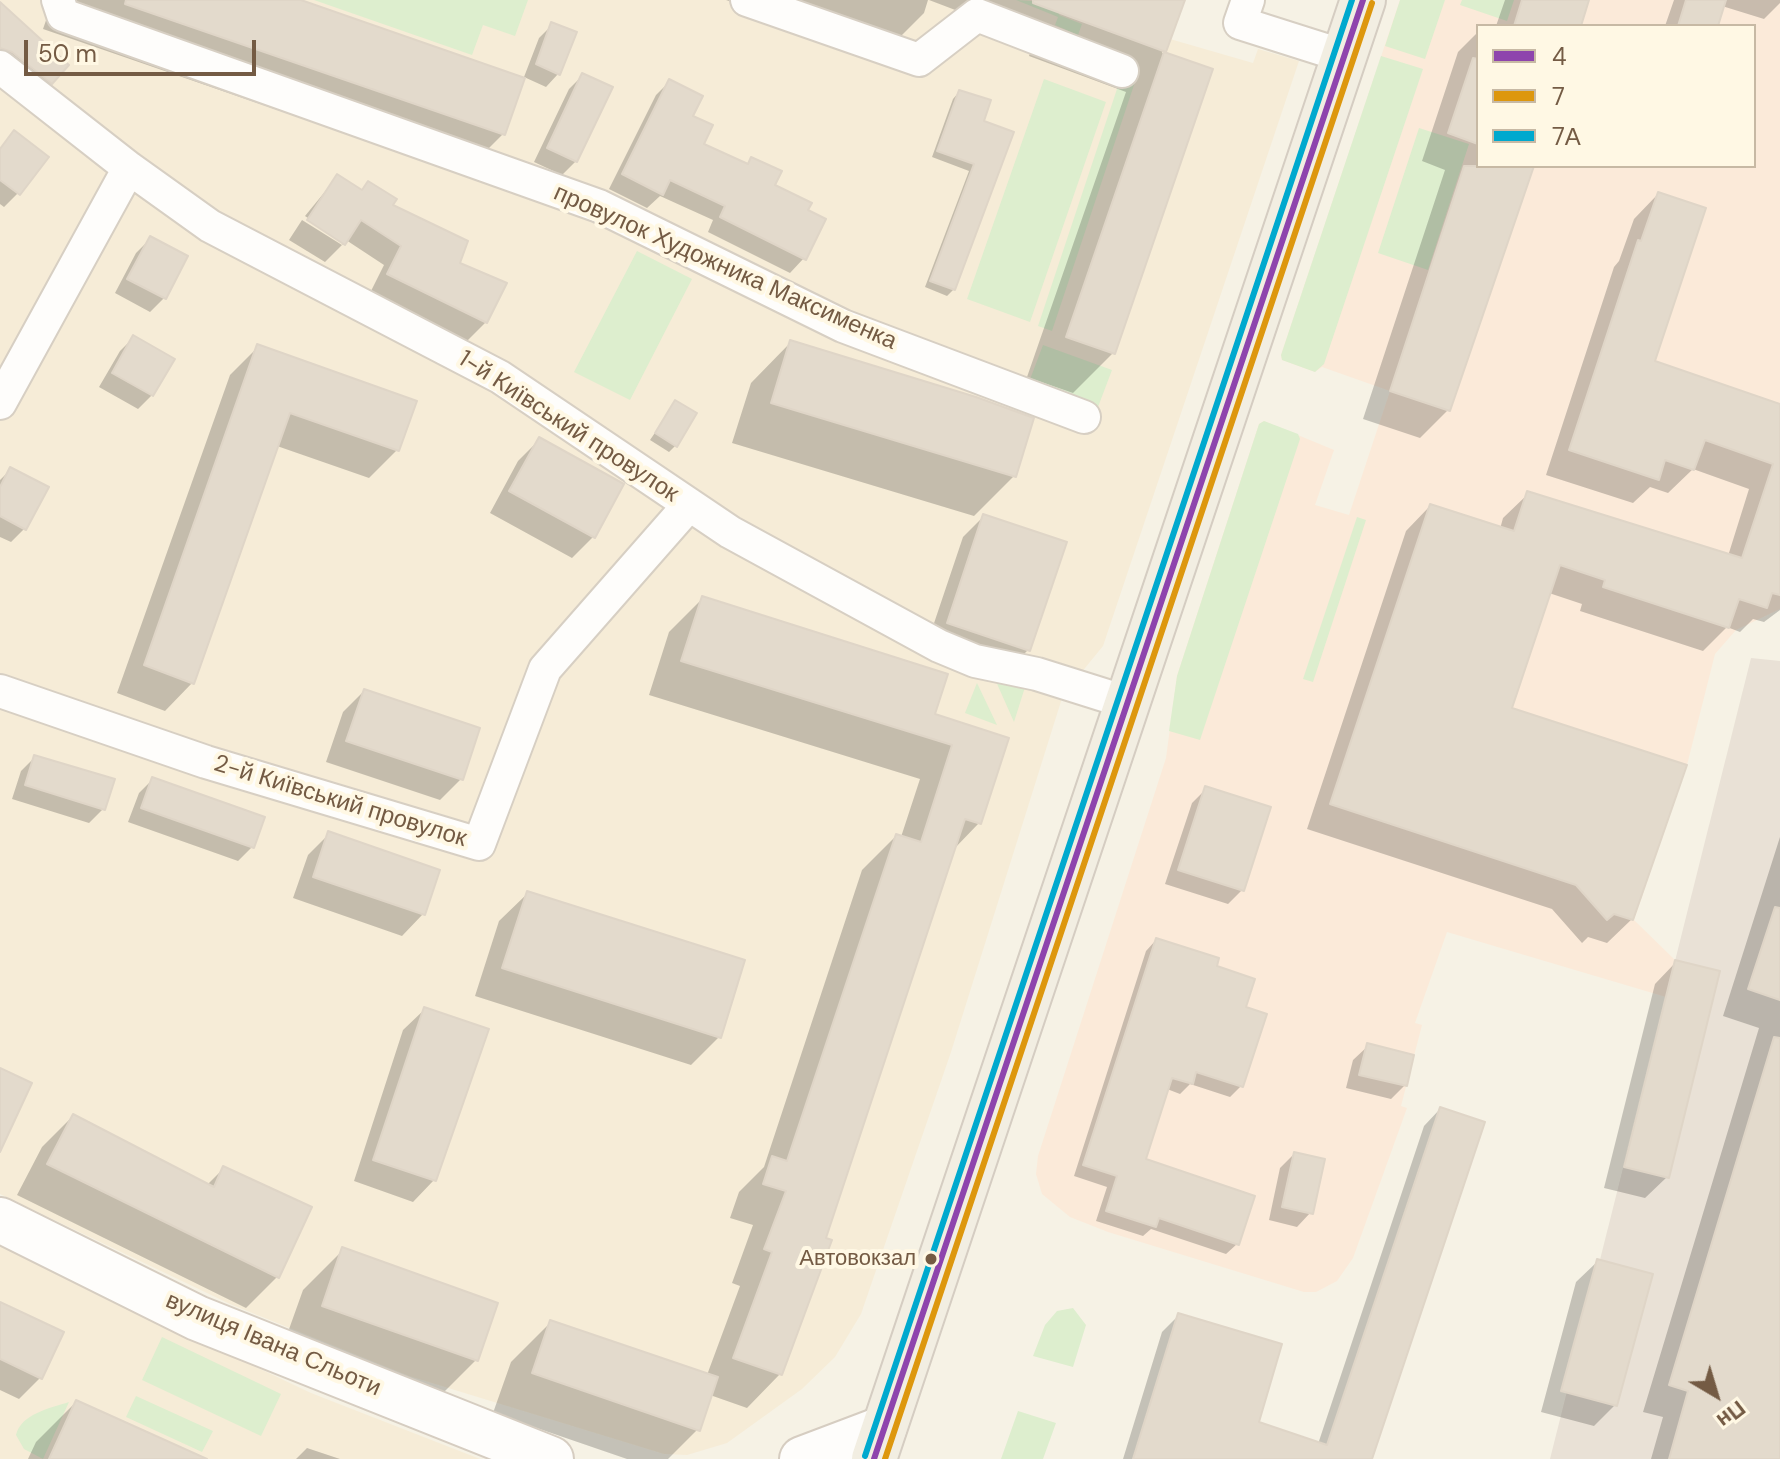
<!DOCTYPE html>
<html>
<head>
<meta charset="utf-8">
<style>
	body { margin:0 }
	#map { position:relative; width:1780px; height:1459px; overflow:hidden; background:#f6f2e5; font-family:"DM Sans",sans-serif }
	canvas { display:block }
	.legend { position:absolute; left:1476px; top:24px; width:280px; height:144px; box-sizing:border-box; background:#fff8e4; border:2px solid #c7b9a4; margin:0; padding:10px 14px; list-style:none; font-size:24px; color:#745b44 }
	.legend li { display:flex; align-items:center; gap:16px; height:40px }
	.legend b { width:40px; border:2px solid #c7b9a4 }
	.north { position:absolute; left:1676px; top:1355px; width:80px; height:80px; -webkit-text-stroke:6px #fff8e4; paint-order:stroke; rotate:142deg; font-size:22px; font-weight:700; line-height:32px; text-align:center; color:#745b44 }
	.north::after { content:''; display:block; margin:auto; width:28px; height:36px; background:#745b44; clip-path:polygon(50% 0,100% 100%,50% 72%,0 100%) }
	.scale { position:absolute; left:24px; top:40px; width:232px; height:36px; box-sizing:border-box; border:4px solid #745b44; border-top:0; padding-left:10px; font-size:24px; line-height:28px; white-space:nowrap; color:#745b44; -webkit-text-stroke:6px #fff8e4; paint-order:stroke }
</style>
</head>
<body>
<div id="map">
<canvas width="1780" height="1459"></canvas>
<ul class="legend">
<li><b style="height:10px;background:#8e44ad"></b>4</li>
<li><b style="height:10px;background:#dd970e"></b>7</li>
<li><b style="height:10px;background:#00a9ce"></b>7А</li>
</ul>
<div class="north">Пн</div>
<div class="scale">50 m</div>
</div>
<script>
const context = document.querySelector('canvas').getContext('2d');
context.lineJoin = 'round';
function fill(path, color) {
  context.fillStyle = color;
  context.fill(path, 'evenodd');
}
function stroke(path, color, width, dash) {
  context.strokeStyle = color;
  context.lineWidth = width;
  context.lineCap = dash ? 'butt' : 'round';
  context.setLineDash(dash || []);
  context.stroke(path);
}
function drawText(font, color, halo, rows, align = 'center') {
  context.font = font + ' "DM Sans",sans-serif';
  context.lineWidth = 8;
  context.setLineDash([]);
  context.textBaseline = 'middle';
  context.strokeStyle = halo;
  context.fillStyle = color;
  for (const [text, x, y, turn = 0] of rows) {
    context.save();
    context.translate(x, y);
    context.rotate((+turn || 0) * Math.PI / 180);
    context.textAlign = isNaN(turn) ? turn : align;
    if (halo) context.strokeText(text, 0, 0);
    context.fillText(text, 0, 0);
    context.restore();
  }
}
const residential = new Path2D(`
	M0 0H1184L1170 39 1253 63 1258 49 1299 61 1103 646 1063 695 951 1052 861 1314 835 1357 802 1389 727 1443 687 1455 664 1454 409 1376 230 1304 0 1194Z
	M0 1246 311 1393 480 1459H0Z`);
const commercial = new Path2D(`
	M1400 0H1780V609L1736 630 1715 654 1687 765 1634 920 1675 960 1666 997 1447 932 1415 1023 1422 1025 1401 1106 1407 1108 1353 1258 1337 1281 1316 1292H1304L1108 1232 1070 1217 1042 1194 1036 1174 1038 1156 1166 758 1177 676 1259 424 1264 421 1334 450 1315 505 1349 515 1390 391 1322 367 1315 372 1282 360 1281 355ZM1478 26H1754V166H1478Z`);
const industrial = new Path2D(`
	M1751 658 1780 661V1459H1550Z`);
const green = new Path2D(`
	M314 0H528L515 36 483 25 472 55Z
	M1016 0 1064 3 1059 15 1082 24 1078 35 1055 25 1058 17Z
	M1400 0H1445L1425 59 1385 46Z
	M1462 0H1514L1507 21 1460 5Z
	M1381 56 1423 69 1324 364 1315 372 1282 360 1281 355Z
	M1123 71 1137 76 1052 331 1038 326Z
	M1044 79 1106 102 1030 322 967 299Z
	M1419 128 1469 144 1428 270 1378 253Z
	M637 251 692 279 630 400 574 372Z
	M1043 345 1112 370 1098 407 1029 382Z
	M1264 421 1298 434 1300 439 1200 740 1169 731 1177 676 1259 424Z
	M1357 517 1366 520 1313 682 1303 679Z
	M994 677 1026 684 1014 722Z
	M977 683 997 725 965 713Z
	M1073 1308 1086 1325 1073 1367 1033 1356 1045 1325 1057 1311Z
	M162 1337 281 1394 261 1436 142 1380Z
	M136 1396 213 1431 202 1452 126 1417Z
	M69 1402 43 1459 24 1449 16 1435C21 1414 50 1408 69 1402Z
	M1018 1411 1056 1423 1043 1459H1001Z`);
const shadow = new Path2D(`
	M53 0H295L503 134 463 174 43 29Z
	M726 0H928L924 13 884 53Z
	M929 0H1183L1162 53 1210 70 1113 353 1073 393 1027 377 1126 92 1029 56 1034 40Z
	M1505 0H1587L1579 26H1496Z
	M1674 0H1780V3L1764 19 1722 6 1716 26H1665Z
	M0 24 66 65 44 89 0 57Z
	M552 25 558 74 546 87 524 77 539 38Z
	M1478 32V166H1532L1448 410 1420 438 1363 419 1445 170 1422 161 1458 52Z
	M583 75 576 161 562 175 534 162 569 89Z
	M670 81 691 116 701 145 746 165 752 159 772 186 805 211 804 258 790 273 708 232 713 220 660 196 647 208 609 189 656 95Z
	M959 92 981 123 954 289 947 296 925 287 969 171 932 157 953 99Z
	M15 133 18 193 4 207 0 204V148Z
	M337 177 360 192 369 183 457 264 486 322 467 341 370 293 384 265 346 240 342 245V241L305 216Z
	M1658 194 1653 362 1780 407V610L1764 622 1753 619 1740 632 1727 627 1703 651 1580 611 1582 604 1549 593 1509 710 1632 919 1607 943 1588 937 1582 943 1552 909 1307 829 1406 531 1430 506 1500 529 1503 518 1528 494 1728 556 1749 489 1693 469 1668 493 1650 487 1633 503 1546 475 1614 267 1619 261 1634 219Z
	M302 220 342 245 325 262 289 240Z
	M150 239 164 298 150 312 115 293 136 253Z
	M134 337 152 395 138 409 99 387 120 351Z
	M791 342 1014 476 974 516 732 443 751 383Z
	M258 347 397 450 369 478 277 446 193 682 165 711 117 693 230 375Z
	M676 402V445L669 452 650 440Z
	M539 440 594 536 572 558 490 513 518 461Z
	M11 469 25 528 11 542 0 537V480Z
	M984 516 1028 650 1007 671 927 644 963 537Z
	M703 598 933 716 1006 739 979 823 953 850 780 1374 747 1408 710 1395 698 1429 668 1459H627L493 1413 511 1362 551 1322 707 1375 740 1286 732 1283 753 1225 730 1218 739 1192 764 1167 862 870 896 836 901 837 920 779 649 695 669 632Z
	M364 691 461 779 440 800 326 762 343 712Z
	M35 757 103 809 89 823 12 799 21 771Z
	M153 779 252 847 238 861 128 822 139 793Z
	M1206 789 1242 890 1228 904 1165 884 1192 803Z
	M329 834 438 871 423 914 402 936 293 898 308 855Z
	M1780 837V1459H1651L1663 1417 1643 1412 1759 1028 1723 1016Z
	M528 893 719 1037 691 1065 475 996 499 921Z
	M1156 940 1214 967 1241 1086 1230 1097 1190 1084 1180 1094 1167 1089 1144 1161 1237 1244 1226 1254 1151 1229 1143 1236 1096 1221 1107 1187 1074 1176 1146 951Z
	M1676 962 1667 1177 1645 1198 1604 1188 1655 984Z
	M425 1009 434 1180 413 1202 354 1181 403 1030Z
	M1368 1046 1405 1085 1391 1099 1346 1088 1353 1060Z
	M1440 1109 1370 1459H1123L1162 1332 1179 1315 1256 1423 1318 1444 1424 1126Z
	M73 1116 207 1185 224 1168 277 1277 246 1308 17 1195 42 1147Z
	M1294 1154 1311 1212 1297 1227 1269 1220 1280 1168Z
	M343 1250 496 1304 476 1360 436 1400 283 1346 303 1290Z
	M1598 1261 1616 1404 1594 1426 1541 1412 1576 1282Z
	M0 1304 40 1378 19 1399 0 1390Z
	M76 1402 202 1459H28L36 1442Z
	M307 1448 340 1459H296Z`);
const building = new Path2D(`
	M126 0H301L525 78 505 135 125 4Z
	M1033 0H1185L1166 52 1033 3Z
	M1522 0H1589L1581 26H1514Z
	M1686 0H1726L1718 26H1678Z
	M0 2 69 65 52 84 12 52 0 48Z
	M551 22 577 32 560 75 536 64Z
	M1164 52 1213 69 1115 354 1066 337Z
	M1473 58 1478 59V144L1448 133Z
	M582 73 613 87 577 162 547 148Z
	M669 79 703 96 693 116 713 125 704 144 748 164 751 157 782 171 775 185 812 203 808 210 826 219 806 260 720 217 725 206 670 180 663 195 622 174Z
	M959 90 991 100 984 121 1014 132 955 290 930 281 974 164 937 151Z
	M14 130 49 157 20 195 0 180V149Z
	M1464 166H1534L1450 411 1390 391Z
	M337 174 362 190 368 181 397 199 393 205 468 241 460 263 507 283 487 323 387 274 401 246 361 220 345 245 307 220Z
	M1658 192 1706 208 1655 361 1780 404V595L1772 593 1767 608 1739 599 1729 628 1603 587 1605 580 1560 565 1512 708 1687 765 1633 920 1614 914 1607 920 1576 885 1330 804 1430 504 1514 531 1527 491 1742 558 1773 464 1705 440 1694 470 1665 460 1659 480 1569 450 1638 240 1641 241Z
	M150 236 188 256 166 299 127 279Z
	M133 335 175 359 153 396 112 373Z
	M790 340 976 397 1034 418 1016 477 771 403Z
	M257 344 417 401 399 451 290 413 194 684 144 665Z
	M675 400 697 413 677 447 655 433Z
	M539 437 624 484 595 538 509 491Z
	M10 467 49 487 26 530 0 516V487Z
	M983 514 1067 542 1030 651 947 623Z
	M702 596 948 674 935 714 1009 738 981 824 965 819 826 1238 832 1240 782 1375 733 1358 772 1252 764 1249 786 1191 763 1184 772 1156 787 1161 896 834 921 842 952 745 681 661Z
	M364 689 480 728 463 780 346 741Z
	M34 755 115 779 105 810 25 785Z
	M152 777 265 817 254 848 141 808Z
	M1205 786 1271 807 1244 891 1178 870Z
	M328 831 440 870 425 915 313 877Z
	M527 891 745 960 721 1038 502 968Z
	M1775 907 1780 908V1000L1748 989Z
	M1156 938 1219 958 1217 966 1255 979 1246 1007 1267 1014 1243 1087 1196 1072 1193 1084 1172 1078 1146 1159 1255 1196 1239 1245 1159 1218 1156 1227 1106 1211 1117 1176 1083 1165Z
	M1675 960 1720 971 1669 1178 1624 1167Z
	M424 1007 489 1029 436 1181 373 1160Z
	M1774 1037 1780 1038V1459H1669L1688 1391 1669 1385Z
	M1367 1043 1414 1055 1407 1086 1359 1075Z
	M0 1068 32 1083 0 1152Z
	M1440 1107 1485 1122 1372 1459H1133L1178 1313 1282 1344 1259 1422 1327 1445Z
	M73 1114 214 1187 223 1166 312 1207 279 1278 47 1164Z
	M1294 1152 1325 1159 1313 1214 1282 1207Z
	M342 1247 498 1303 478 1361 322 1306Z
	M1597 1259 1653 1274 1617 1406 1561 1391Z
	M0 1302 64 1332 42 1379 0 1359Z
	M550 1320 718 1377 700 1431 532 1373Z
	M76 1400 207 1459H49Z`);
const street = new Path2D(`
	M58 0 63 15 599 206 843 326 1084 417
	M747 0 919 60 977 15 1122 71
	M1248 0 1240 23 1344 56
	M0 67 129 168 210 226 500 377 730 532 939 646 975 661 1037 674 1126 702
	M0 403 129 168
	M0 691 206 762 479 844 545 669 689 505`);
const secondary = new Path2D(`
	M0 1220 197 1318 551 1459
	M802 1459 884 1428`);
const primary = new Path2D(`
	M874 1459 1363 0`);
const bus1 = new Path2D(`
	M874 1459 1363 0`);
const bus2 = new Path2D(`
	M885 1459 1372 3`);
const bus3 = new Path2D(`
	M865 1456 1352 0`);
const markers = [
	[931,1259,7,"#745b44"]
];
const busNames = [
	["Автовокзал",916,1259]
];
const streetNames = [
	["провулок Художника Максименка",725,268,24],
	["1-й Київський провулок",568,427,33],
	["2-й Київський провулок",340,802,17],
	["вулиця Івана Сльоти",273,1345,23]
];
fill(residential, '#f6ecd7');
fill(commercial, '#fbead9');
fill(industrial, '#e9e1d6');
fill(green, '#ddeece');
fill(shadow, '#0003');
fill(building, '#e3dacc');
stroke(building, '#dfd5c7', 2);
stroke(street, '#d7cfc3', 36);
stroke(secondary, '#d6cdc1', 48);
stroke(primary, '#d5cdc2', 48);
stroke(street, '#fefdfb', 32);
stroke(secondary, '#fefdfb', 44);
stroke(primary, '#f2eee2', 44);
stroke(bus1, '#8e44ad', 6);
stroke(bus2, '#dd970e', 6);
stroke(bus3, '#00a9ce', 6);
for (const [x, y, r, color] of markers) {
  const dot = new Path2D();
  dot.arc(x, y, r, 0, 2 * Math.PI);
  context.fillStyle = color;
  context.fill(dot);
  stroke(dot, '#fff8e4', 3);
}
drawText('22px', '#745b44', '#fff8e4', busNames, 'right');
drawText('24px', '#745b44', '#fff8e4', streetNames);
</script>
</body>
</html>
